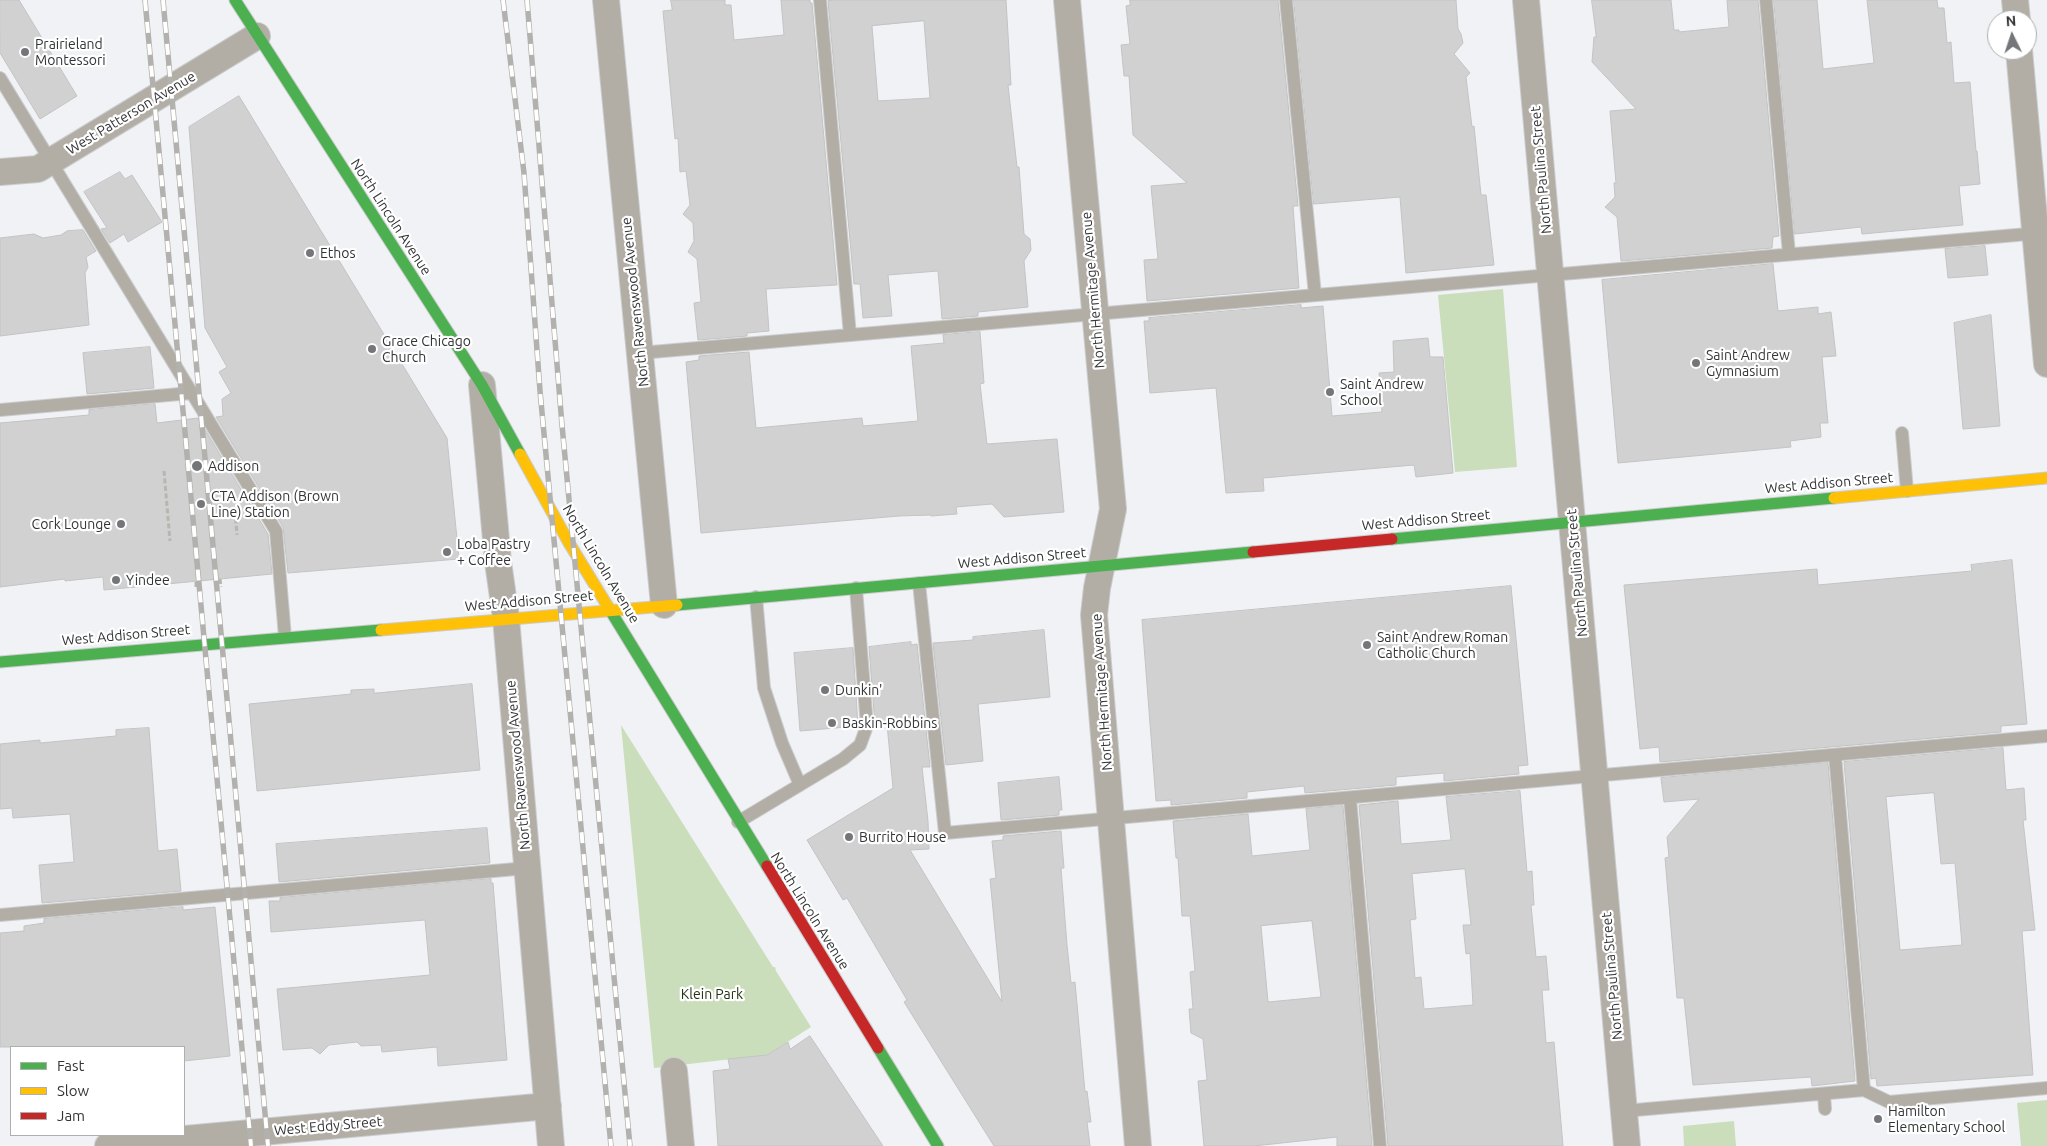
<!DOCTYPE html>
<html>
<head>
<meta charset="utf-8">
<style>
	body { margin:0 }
	#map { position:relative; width:2047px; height:1146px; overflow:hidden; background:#f0f2f5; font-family:Ubuntu,sans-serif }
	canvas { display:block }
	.legend { position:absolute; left:10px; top:1046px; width:175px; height:90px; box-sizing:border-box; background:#fff; border:1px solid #adaeaf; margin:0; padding:6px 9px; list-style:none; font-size:15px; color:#333436 }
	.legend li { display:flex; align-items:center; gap:10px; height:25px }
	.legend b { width:25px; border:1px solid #adaeaf }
	.north { position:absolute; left:1987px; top:10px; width:50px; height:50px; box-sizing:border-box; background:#fff; border:1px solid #adaeaf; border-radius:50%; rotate:356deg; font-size:14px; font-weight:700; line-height:20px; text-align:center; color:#333436 }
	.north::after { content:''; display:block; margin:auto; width:18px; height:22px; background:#757679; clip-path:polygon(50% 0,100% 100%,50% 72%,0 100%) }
</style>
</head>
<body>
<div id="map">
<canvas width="2047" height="1146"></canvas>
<ul class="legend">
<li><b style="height:6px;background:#4caf50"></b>Fast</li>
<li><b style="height:6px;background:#ffc107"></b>Slow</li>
<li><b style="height:6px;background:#c62828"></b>Jam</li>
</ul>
<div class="north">N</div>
</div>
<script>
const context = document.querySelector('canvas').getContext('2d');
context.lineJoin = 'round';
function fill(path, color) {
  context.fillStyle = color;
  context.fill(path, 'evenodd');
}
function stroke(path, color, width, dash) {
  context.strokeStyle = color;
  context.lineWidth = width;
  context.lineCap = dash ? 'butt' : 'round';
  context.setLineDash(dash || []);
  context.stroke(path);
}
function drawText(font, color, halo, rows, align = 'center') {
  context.font = font + ' Ubuntu,sans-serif';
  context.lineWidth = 4.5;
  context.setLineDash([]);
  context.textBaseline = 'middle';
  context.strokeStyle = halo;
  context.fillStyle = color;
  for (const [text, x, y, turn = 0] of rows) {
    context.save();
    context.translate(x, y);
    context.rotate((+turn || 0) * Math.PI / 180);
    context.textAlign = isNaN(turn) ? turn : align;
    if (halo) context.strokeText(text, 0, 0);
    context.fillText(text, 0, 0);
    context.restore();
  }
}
const green = new Path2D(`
	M1503 289 1517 467 1455 472 1438 295Z
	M621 725 773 967H775L776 971 811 1027 767 1055 654 1068Z
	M2047 1100V1146H2021L2017 1103Z
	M1734 1121 1736 1146H1684L1683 1126Z`);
const building = new Path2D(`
	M0 0H19L77 96 40 119 0 53Z
	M671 0H725V5H731L734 40 784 35 781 0H810V3H812L837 285 766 289 769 331 747 333V336L698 340 694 303 701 302 697 259 688 252 694 241 693 223 683 214 690 205 686 171 680 172 678 138 675 139 663 11 672 10Z
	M840 0H1006L1011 85H1008L1017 167H1019L1024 234 1030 239 1031 250 1024 261 1028 307 978 312V316L942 319 938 271 888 275 892 316 863 318 860 284H854L828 1ZM924 21 930 98 878 101 872 26Z
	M1130 0H1278L1298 206H1293L1299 288 1147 301 1144 260 1158 259 1151 186 1187 183 1133 135 1129 76H1124L1121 45 1130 44 1126 6 1130 5Z
	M1294 0H1456L1458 29 1461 34 1463 43 1454 54 1470 73 1466 77 1472 127 1474 126 1481 195H1486L1494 265 1406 273 1400 197 1314 204Z
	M1592 0H1671L1674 30H1679V32L1729 27 1727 0H1758L1779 236 1773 237 1772 248 1621 261 1617 217 1605 207 1615 197 1614 183H1616L1610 111 1636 109 1592 62 1594 37H1596Z
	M1774 0H1817L1823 69 1874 63 1867 0H1937L1938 8H1944L1947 43 1951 42 1954 83 1970 82 1976 151H1977L1980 184 1959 186 1963 225 1862 234 1861 227 1795 234Z
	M239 96 447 438 459 559 288 573 283 527 216 417 223 416 222 399 231 393 219 372 227 367 205 328 189 127Z
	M120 172 125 179 132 175 162 222 128 242 124 234 110 243 101 229 107 228 84 192Z
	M83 230 96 251 86 257 88 267 85 273 89 325 0 336V238L34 234 43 238 61 235 67 231Z
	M1985 246 1988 275 1948 278 1945 249Z
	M1773 264 1778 311 1818 307V314L1831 312 1836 356 1822 357 1828 423H1820L1821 437 1790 441 1791 447 1618 463 1602 280Z
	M1301 305V308L1323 306 1332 416 1382 412 1379 373 1394 372 1393 341 1428 338 1430 357H1443L1453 473 1416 477 1414 465 1263 478 1264 491 1226 493 1216 388 1150 393 1144 321H1149V318Z
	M1991 315 2000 426 1963 429 1954 323Z
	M980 332 984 383 980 384 987 444 1057 439 1064 512 1004 517 992 504 956 507 957 514 931 516V515L899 516 701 533 686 362 699 360V356L749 352 756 428 862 418 863 426 918 421 911 346 944 343 943 335Z
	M150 347 154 388 87 394 83 353Z
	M155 404 157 423 198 418 268 534 272 574 104 590 103 577 65 581V579L0 587V423L89 415V410Z
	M2012 560 2027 724 2001 726V732L1660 762 1659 747 1640 749 1624 585 1817 569 1818 585 1972 571 1971 565Z
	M1511 586 1528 765 1518 766 1519 774 1444 781V773L1396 777V785L1305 793 1304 786 1247 792V798L1171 805V800L1156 801 1142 620Z
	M1044 630 1050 697 978 704 983 761 946 765 933 643 973 640V637Z
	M911 642V645L917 644 930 767H922L928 821 929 849 910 850 1002 1002 990 879 996 878 992 841 1003 840V836L1061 831 1064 868H1061L1067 945 1071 983 1075 982 1085 1092 1087 1091 1091 1122H1087L1090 1146H994L904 1002 907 1000 847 898 843 900 807 840 893 788 887 724 875 725 869 647Z
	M853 648 858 726 800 731 794 653Z
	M472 684 480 770 257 791 249 704 351 694V690L374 689V693Z
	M149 728 158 851 177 849 181 891 42 903 39 865 74 862 70 814 13 818 12 808 0 809V744L40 740V743L116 736V730Z
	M2003 748 2006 790 2024 788 2026 820H2023L2035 930 2022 931 2033 1075 1877 1086 1876 1078 1871 1079 1844 762ZM1934 793 1941 864 1955 863 1962 945 1900 950 1886 797Z
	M1828 763 1855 1081 1812 1086 1811 1077 1693 1085 1684 998H1677L1665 858 1669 857 1667 837 1699 799 1664 802 1661 778Z
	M1059 777 1062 810H1059V815L1001 820 998 783Z
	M1520 791 1527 872 1532 871 1534 905H1531L1536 957 1546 956 1549 990H1542L1546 1043 1554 1042 1563 1146H1388L1359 805 1398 801 1401 844 1451 840 1446 797ZM1465 869 1471 925H1463L1466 954 1470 953 1473 1005 1424 1009 1421 977 1415 978 1410 920 1416 919 1412 874Z
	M1343 806 1372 1146H1337V1137L1254 1146H1204L1198 1081 1207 1080 1203 1039 1191 1033 1189 1009H1193L1190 972 1195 971 1190 916H1182L1178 858H1176L1173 821 1248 814 1252 856 1310 850 1306 809ZM1312 921 1321 997 1268 1002 1261 926Z
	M487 828 490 863 279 882 276 844Z
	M491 879V883H493L507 1060 438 1066 437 1047 382 1052 381 1045 361 1046 357 1042 329 1045 320 1054 312 1048 283 1050 277 989 430 975 425 920 271 932 269 901H280V898Z
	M183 907V910L215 907 230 1056 184 1061V1047H0V933L24 931V926L44 923V919Z
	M810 1036 883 1146H718L713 1071 730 1069 728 1059 767 1055 788 1042 790 1049Z`);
const path = new Path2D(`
	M164 471 170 541
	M235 511 237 535
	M220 579 221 587
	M196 582V589`);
const lane = new Path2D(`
	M820 0 850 335
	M1286 0 1315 295
	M1766 0 1789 254
	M0 78 276 531 285 637
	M640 353 2040 233
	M0 410 191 393
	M1902 433 1907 491
	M919 583 945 833 2047 736
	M756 597 764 688 782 743 800 785
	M1835 755 1864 1090
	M1350 798 1380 1146
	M738 822 843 759 860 745 867 726 856 588
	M0 915 527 868
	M1824 1094 1825 1109
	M1624 1111 1864 1090 1889 1102 2047 1088`);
const street = new Path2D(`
	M606 0 664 605
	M1067 0 1113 509 1097 588 1094 615 1138 1146
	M1526 0 1627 1146
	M2015 0 2017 20
	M2019 50 2047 364
	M0 172 38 169 257 36
	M482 385 498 562 506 618 551 1146
	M674 1071 681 1146
	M108 1146 548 1106`);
const fast = new Path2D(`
	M235 0 482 385 520 454
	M1392 539 1834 498
	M677 605 1253 552
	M610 610 767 866
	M0 662 381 630
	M878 1048 938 1146`);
const slow = new Path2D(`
	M520 454 569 543 610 610
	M1834 498 2047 478
	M381 630 677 605`);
const jam = new Path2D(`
	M1253 552 1392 539
	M767 866 878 1048`);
const rail = new Path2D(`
	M145 0 251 1146
	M163 0 268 1146
	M503 0 524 173 540 391 611 1146
	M527 0 562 425 630 1146`);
const markers = [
	[25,52,5,"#757679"],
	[310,253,5,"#757679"],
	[372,349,5,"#757679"],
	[1696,363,5,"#757679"],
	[1330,392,5,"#757679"],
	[197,466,6,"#757679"],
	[201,504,5,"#757679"],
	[121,524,5,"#757679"],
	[447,552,5,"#757679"],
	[116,580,5,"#757679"],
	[1367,645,5,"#757679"],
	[825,690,5,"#757679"],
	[832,723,5,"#757679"],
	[849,837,5,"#757679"],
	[1878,1119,5,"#757679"]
];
const poiNames = [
	["Prairieland",35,44],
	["Montessori",35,60],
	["Ethos",320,253],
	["Grace Chicago",382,341],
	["Church",382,357],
	["Saint Andrew",1706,355],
	["Gymnasium",1706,371],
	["Saint Andrew",1340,384],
	["School",1340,400],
	["Addison",208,466],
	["CTA Addison (Brown",211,496],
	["Line) Station",211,512],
	["Cork Lounge",111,524,"right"],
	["Loba Pastry",457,544],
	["+ Coffee",457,560],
	["Yindee",126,580],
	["Saint Andrew Roman",1377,637],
	["Catholic Church",1377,653],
	["Dunkin'",835,690],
	["Baskin-Robbins",842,723],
	["Burrito House",859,837],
	["Hamilton",1888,1111],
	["Elementary School",1888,1127]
];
const streetNames = [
	["West Patterson Avenue",131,113,-31],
	["North Paulina Street",1541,170,-95],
	["North Lincoln Avenue",391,217,57],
	["North Hermitage Avenue",1093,290,-95],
	["North Ravenswood Avenue",635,302,-96],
	["West Addison Street",1829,483,-5],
	["West Addison Street",1426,520,-5],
	["West Addison Street",1022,558,-5],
	["North Lincoln Avenue",601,564,59],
	["North Paulina Street",1577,573,-95],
	["West Addison Street",529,601,-5],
	["West Addison Street",126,635,-5],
	["North Hermitage Avenue",1102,692,-94],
	["North Ravenswood Avenue",518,765,-95],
	["North Lincoln Avenue",810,911,58],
	["North Paulina Street",1612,976,-95],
	["West Eddy Street",328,1126,-5]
];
const parkNames = [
	["Klein Park",712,994]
];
fill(green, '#cbdebc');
fill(building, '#d1d1d2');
stroke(building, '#c3c3c4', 1);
stroke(lane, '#cbccce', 14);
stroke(street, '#cbccce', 28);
stroke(fast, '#cbccce', 13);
stroke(slow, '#cbccce', 13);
stroke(jam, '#cbccce', 13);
stroke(path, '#b7b6b1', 3, [5, 2.5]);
stroke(lane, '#b2aea6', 12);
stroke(street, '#b2aea6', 26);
stroke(fast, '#4caf50', 11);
stroke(slow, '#ffc107', 11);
stroke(jam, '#c62828', 11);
stroke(rail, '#b3b1ae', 5.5);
stroke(rail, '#fff', 4, [11]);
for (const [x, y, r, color] of markers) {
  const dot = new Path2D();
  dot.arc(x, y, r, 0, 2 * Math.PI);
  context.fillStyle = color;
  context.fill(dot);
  stroke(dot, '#fff', 2);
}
drawText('14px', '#333436', '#fff', poiNames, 'left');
drawText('14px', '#333436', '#fff', streetNames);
drawText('14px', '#233312', '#fff', parkNames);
</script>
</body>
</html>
